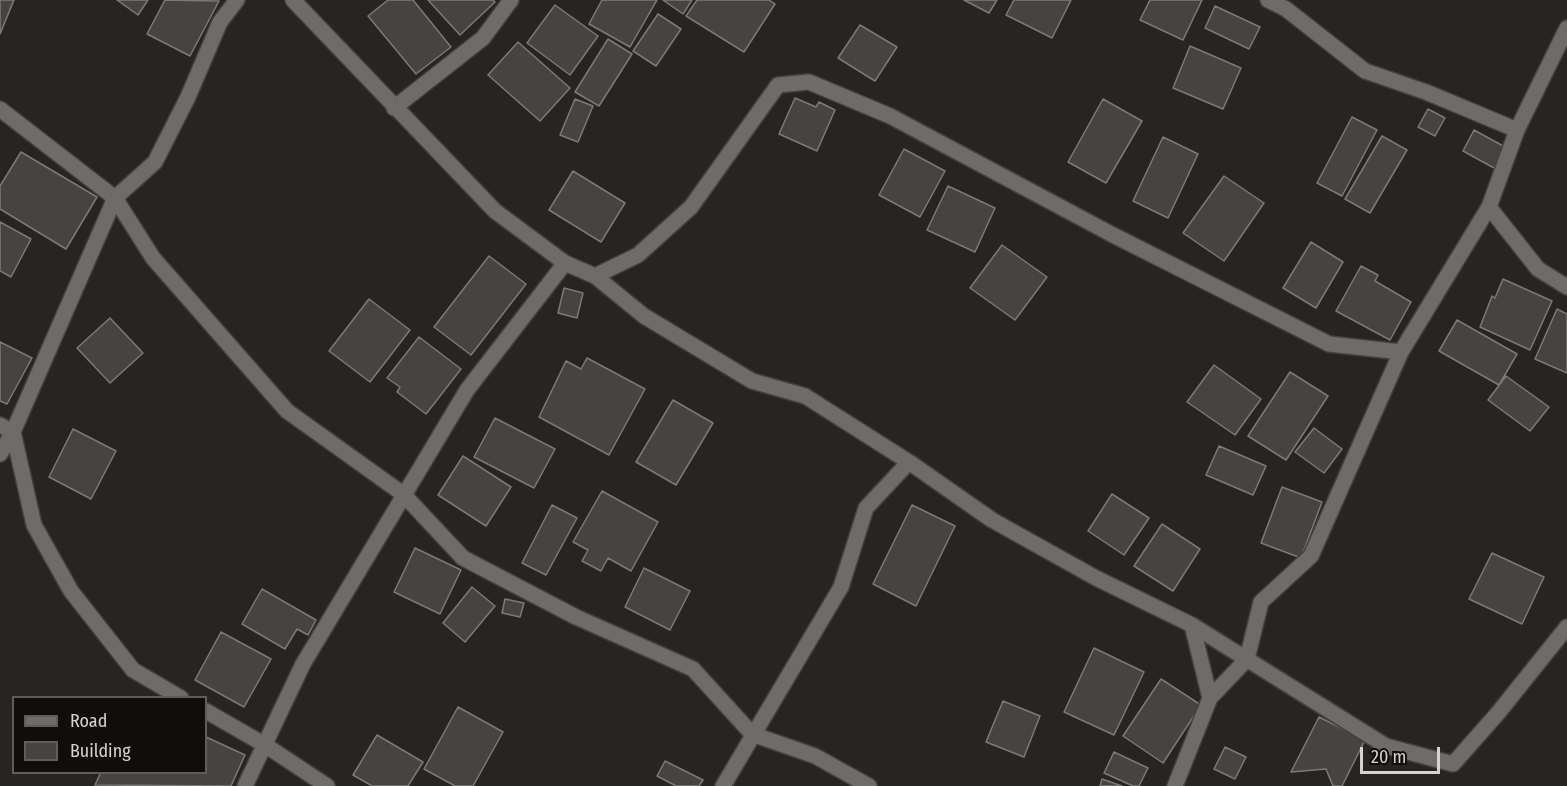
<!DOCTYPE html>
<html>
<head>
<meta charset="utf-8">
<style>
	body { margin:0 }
	#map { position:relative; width:1567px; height:786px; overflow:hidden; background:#262522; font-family:"Fira Sans Condensed",sans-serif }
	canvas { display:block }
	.legend { position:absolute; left:12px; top:696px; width:195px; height:78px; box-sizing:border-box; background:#0f0e0d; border:2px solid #5e5d5b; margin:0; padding:8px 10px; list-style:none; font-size:18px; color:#d4d3d1 }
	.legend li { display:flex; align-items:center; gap:12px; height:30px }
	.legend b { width:30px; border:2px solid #5e5d5b }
	.scale { position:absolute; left:1360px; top:747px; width:80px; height:27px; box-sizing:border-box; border:3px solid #d4d3d1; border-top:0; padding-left:8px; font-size:18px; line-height:21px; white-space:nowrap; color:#d4d3d1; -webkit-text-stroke:4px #0f0e0d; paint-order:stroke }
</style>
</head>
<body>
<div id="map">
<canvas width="1567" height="786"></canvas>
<ul class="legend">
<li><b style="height:8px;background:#6d6c68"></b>Road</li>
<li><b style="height:16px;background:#464441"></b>Building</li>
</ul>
<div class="scale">20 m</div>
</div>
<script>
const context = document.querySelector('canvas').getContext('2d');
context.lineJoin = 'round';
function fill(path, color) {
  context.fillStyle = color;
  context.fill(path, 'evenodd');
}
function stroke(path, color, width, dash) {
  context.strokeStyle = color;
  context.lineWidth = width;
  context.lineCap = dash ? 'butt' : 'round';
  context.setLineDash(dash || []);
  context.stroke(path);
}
const building = new Path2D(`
	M0 0H14L0 34Z
	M117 0H148L138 15Z
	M165 0 219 1 190 56 147 34Z
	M388 0H413L451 47 416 74 368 16Z
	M428 0H493L495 2 460 35Z
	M602 0H657L630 47 589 24Z
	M663 0H692L683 14Z
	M697 0H769L775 4 744 52 686 16Z
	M964 0H997L989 13Z
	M1014 0H1071L1052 38 1006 15Z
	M1150 0H1202L1183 40 1140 20Z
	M555 5 598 36 570 75 527 43Z
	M1215 6 1260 27 1249 49 1205 28Z
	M658 14 681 29 656 66 633 51Z
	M860 25 897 47 875 81 838 58Z
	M608 39 632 54 599 106 575 92Z
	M518 42 570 88 540 121 488 75Z
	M1190 46 1241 68 1223 109 1173 88Z
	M795 98 816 107 819 102 835 110 817 151 779 134Z
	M575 99 593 106 578 142 560 135Z
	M1103 99 1142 121 1106 183 1068 162Z
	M1428 109 1445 118 1435 136 1418 127Z
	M1352 117 1377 130 1342 196 1317 183Z
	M1474 130 1505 147 1494 168 1463 151Z
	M1382 136 1407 150 1370 213 1345 199Z
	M1163 137 1198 154 1168 218 1133 201Z
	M904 149 945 171 920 217 879 195Z
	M21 152 97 197 66 249 0 209V186Z
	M573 171 625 203 601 242 549 210Z
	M1224 176 1264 203 1224 261 1183 233Z
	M948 186 995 208 975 252 927 230Z
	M0 222 31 239 11 277 0 271Z
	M1311 242 1343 262 1316 308 1283 288Z
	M1002 245 1047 277 1015 320 970 288Z
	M489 256 526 284 471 355 434 327Z
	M1361 266 1378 275 1375 281 1411 302 1390 340 1336 311Z
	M1503 279 1552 301 1530 350 1480 327 1492 296 1495 298Z
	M564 288 583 293 577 318 558 313Z
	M369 299 410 330 370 382 329 351Z
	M1557 309 1567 314V373L1535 359Z
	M110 318 143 353 110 383 77 348Z
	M1457 320 1517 354 1499 385 1439 351Z
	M419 337 461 369 426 414 397 392 400 387 387 378Z
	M0 342 32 358 7 404 0 401Z
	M587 358 645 389 609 455 539 417 566 361 581 369Z
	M1214 365 1261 399 1235 435 1187 402Z
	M1290 372 1328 396 1286 460 1248 436Z
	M1506 376 1549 407 1530 431 1488 400Z
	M673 400 713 423 676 485 636 462Z
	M495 418 555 449 534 488 474 457Z
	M1314 428 1342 449 1324 473 1295 452Z
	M73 429 116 451 91 499 49 477Z
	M1219 446 1266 466 1253 495 1206 475Z
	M463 456 511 487 486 526 438 495Z
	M1282 487 1322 502 1301 558 1261 543Z
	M602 491 658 522 631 571 608 558 601 571 582 561 588 550 573 542Z
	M1112 494 1149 518 1124 555 1088 531Z
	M552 505 577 518 546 575 522 563Z
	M912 505 955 526 916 606 873 584Z
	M1162 524 1200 549 1173 591 1134 566Z
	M415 548 461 570 440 614 394 592Z
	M1492 553 1544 577 1522 624 1469 599Z
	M644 568 690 591 670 630 625 607Z
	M472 587 495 606 465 642 443 623Z
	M262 589 316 620 308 635 297 629 285 649 242 624Z
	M505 599 524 603 520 617 502 613Z
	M221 632 271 659 244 707 195 680Z
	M1094 648 1144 672 1114 735 1064 712Z
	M1161 679 1201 705 1163 763 1123 736Z
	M1003 701 1040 716 1024 757 986 742Z
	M458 707 503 732 473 786H455L424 769Z
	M1319 717 1365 740 1342 786H1333L1326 769 1291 772Z
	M377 735 423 762 408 786H372L353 775Z
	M206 737 245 755 231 786 95 785 101 772H206Z
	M1225 747 1246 757 1235 779 1214 769Z
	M1114 752 1148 768 1139 786H1133L1104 773Z
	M665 761 703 780 699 786H676L657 776Z
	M1102 779 1122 786H1100Z`);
const minor = new Path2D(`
	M293 0 495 211 565 263 595 276 644 316 752 381 805 396 909 462 992 520 1096 578 1192 625 1386 746 1453 764 1498 713 1567 627
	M1268 0 1286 9 1365 71 1426 92 1517 130
	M394 108 483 38 511 0
	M0 109 115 198 153 258 287 411 403 494 463 558 576 617 693 669 752 734 815 756 869 786
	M1489 207 1538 269 1567 287
	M595 276 638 255 691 207 778 85 809 82 890 116 1113 235 1329 344 1401 352
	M0 425 13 432 34 525 71 591 133 670 181 698
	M0 454 13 432 115 198 155 162 188 97 220 22 237 0
	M1192 625 1210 698
	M206 711 265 745 327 786
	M245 786 303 664 467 390 565 263
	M723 786 841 587 866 508 909 462
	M1175 786 1210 698 1247 659 1261 602 1311 556 1401 352 1489 207 1517 130 1567 28`);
fill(building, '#464441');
stroke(building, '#7c7a76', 1.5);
stroke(minor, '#42413e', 18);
stroke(minor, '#6d6c68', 15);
</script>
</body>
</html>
